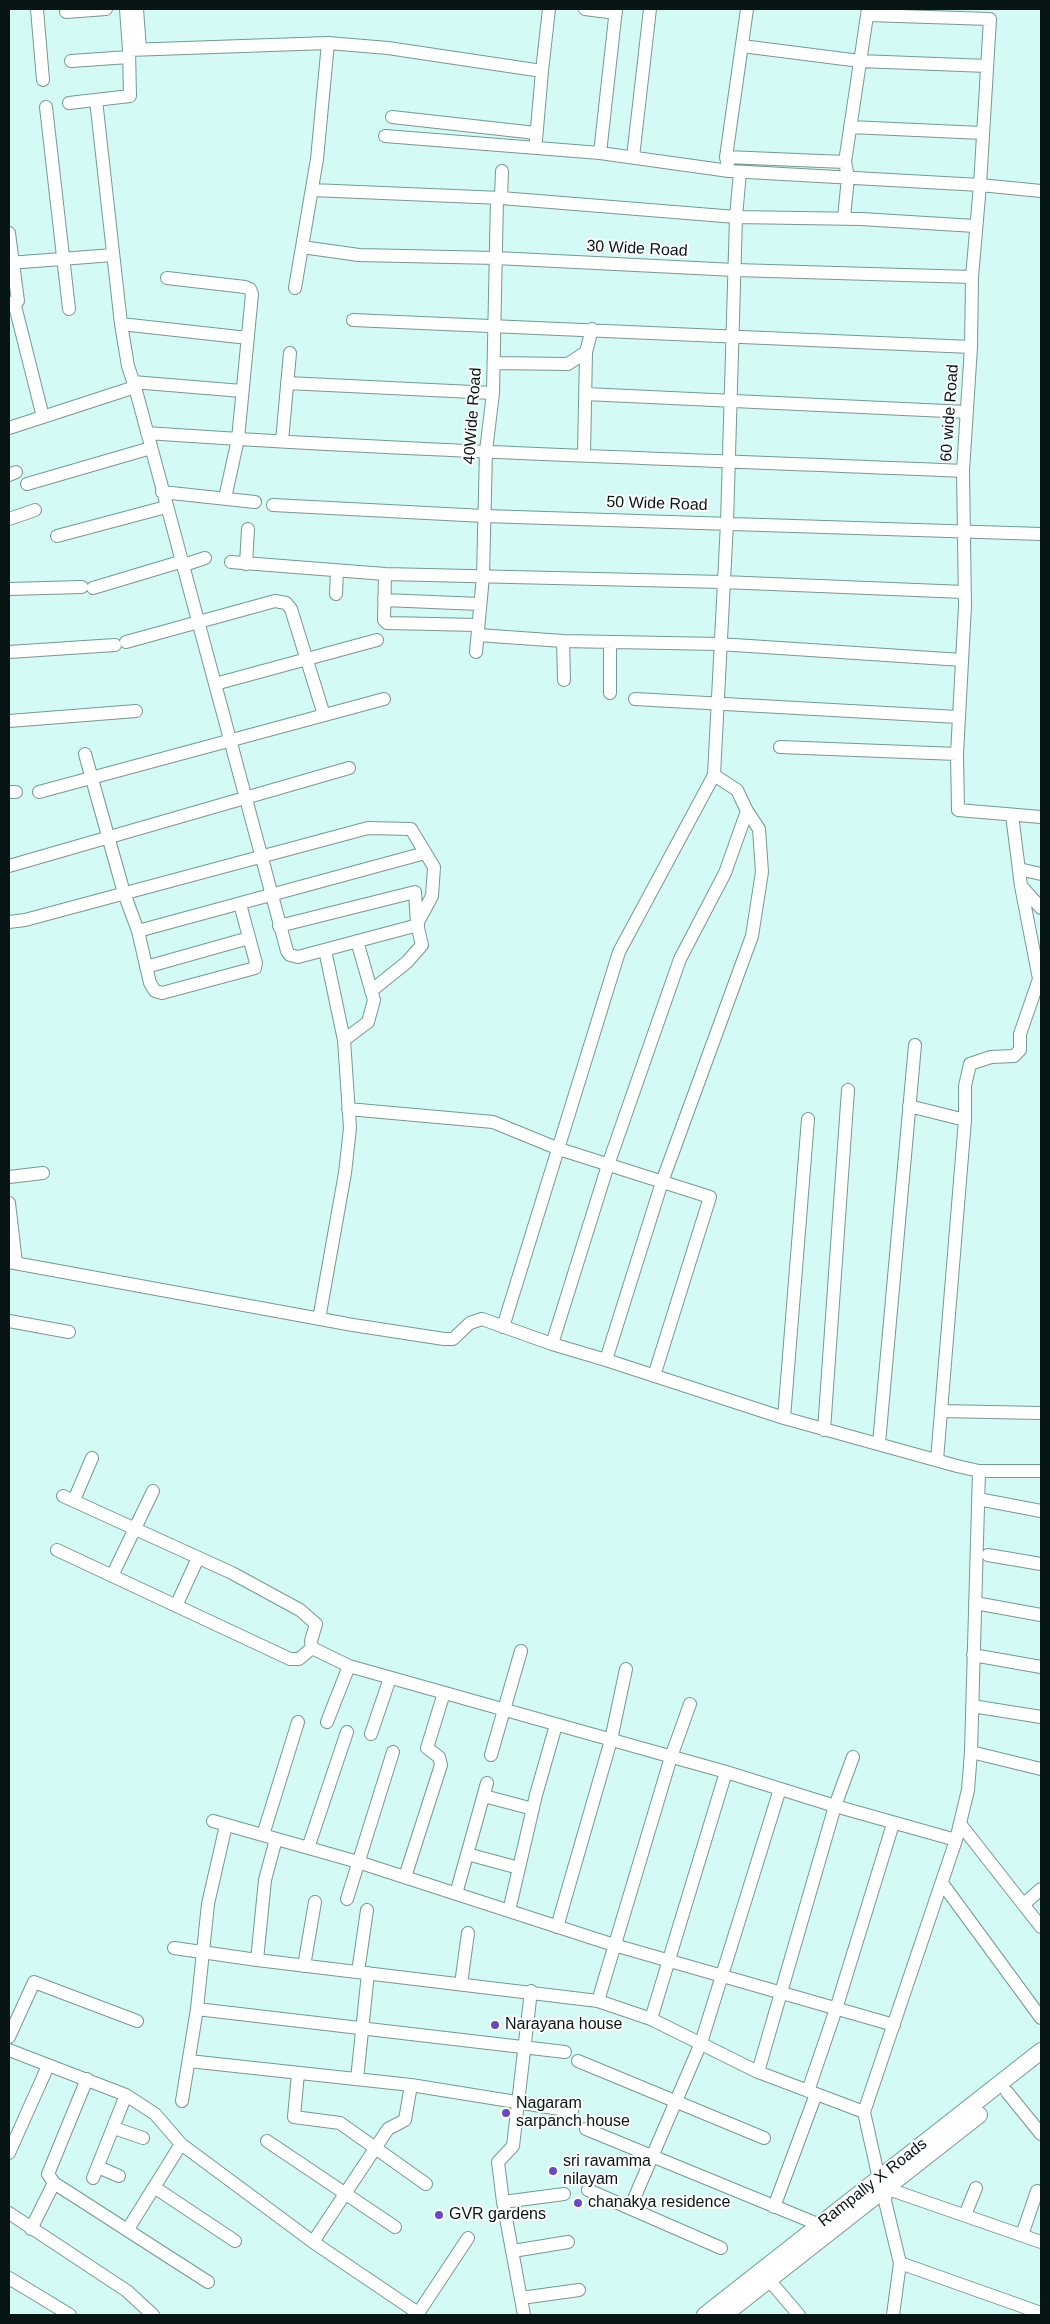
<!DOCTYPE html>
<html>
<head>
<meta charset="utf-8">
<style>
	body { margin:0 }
	#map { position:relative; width:1050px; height:2324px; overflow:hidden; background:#d3faf4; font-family:Arial,sans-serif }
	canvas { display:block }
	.frame { position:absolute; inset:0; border:10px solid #071614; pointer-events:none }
</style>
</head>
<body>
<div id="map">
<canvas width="1050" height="2324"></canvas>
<div class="frame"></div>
</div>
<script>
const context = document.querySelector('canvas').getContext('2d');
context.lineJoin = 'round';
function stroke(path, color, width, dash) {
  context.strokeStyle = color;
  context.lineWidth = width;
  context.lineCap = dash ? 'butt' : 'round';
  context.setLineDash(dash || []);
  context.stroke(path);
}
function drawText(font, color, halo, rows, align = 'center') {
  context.font = font + ' Arial,sans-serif';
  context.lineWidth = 4;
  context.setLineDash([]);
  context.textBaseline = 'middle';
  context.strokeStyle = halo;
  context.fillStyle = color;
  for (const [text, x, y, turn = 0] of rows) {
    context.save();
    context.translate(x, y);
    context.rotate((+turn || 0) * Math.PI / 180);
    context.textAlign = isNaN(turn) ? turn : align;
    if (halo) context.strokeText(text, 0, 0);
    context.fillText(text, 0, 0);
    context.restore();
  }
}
const minor = new Path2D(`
	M37 9 43 80
	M126 9 129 50 328 43 388 48 542 71
	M137 9 140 49
	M585 9 616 13
	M66 12 106 9
	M867 15 990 19 980 185 972 277 971 347 963 471 965 606 957 754 958 810 1041 817
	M742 46 860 61 987 66
	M71 61 129 57
	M96 100 121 324 128 366 135 387
	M69 103 130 96 129 50
	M46 107 69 309
	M392 117 536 133
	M850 127 982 133
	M385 136 600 153 729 171 980 185 1041 191
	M536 140 542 71 549 9
	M600 153 616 9
	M633 157 650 9
	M726 157 845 162
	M729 171 726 157 747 9
	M312 190 501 198 736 217 861 219 975 226
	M501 198 502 171
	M844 218 848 177 845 162 868 9
	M9 233 18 301 10 303
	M302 247 359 255 496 258 735 270 972 277
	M9 263 113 255
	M167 278 245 287 250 289 252 294 238 439 225 498
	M295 288 317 159 328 43
	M14 302 43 417
	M353 320 971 347
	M121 324 248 338
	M494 363 568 364 586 352 592 329
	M133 382 242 391
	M287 383 493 393
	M586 394 967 412
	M9 428 135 387 287 951 290 955 298 957 418 925
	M147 433C418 452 691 459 963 471
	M282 441 290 353
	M584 454 586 352
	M9 475 16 472
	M27 484 151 448
	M162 492 255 502
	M273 505 484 516 1041 534
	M9 519 35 510
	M57 536 166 507
	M231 562 385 574 723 582 964 592
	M246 564 248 529
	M184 565 205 558
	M385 574 384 620 387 623 478 625
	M93 588 183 561
	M9 589 82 587
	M336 594 337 571
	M384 600 480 604
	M478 635 563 641 719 644 962 660
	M563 641 564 680
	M126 642 275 601 286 603 291 609 324 715
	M9 652 115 645
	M476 652 483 576 486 451 493 393 497 198
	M215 684 377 640
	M610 693V643
	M635 699 958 717
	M9 721 136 711
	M780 747 957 754
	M85 754 124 893 138 931 150 983 155 991 162 993 255 968 256 963 240 904
	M9 792H16
	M39 792 384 699
	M1012 815 1021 886 1041 989
	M9 866 349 768
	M1019 869 1041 874
	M1021 886 1041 908
	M9 922 25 920 368 828 411 829 434 867 432 896 417 924 422 945 407 962 371 991
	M279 926 415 892 417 924
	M138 931 425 853
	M325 950 344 1040
	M146 967 249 938
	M909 1106 965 1120
	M348 1109 493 1122 559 1149 710 1197 654 1376
	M9 1177 43 1173
	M9 1203 16 1263
	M9 1262 353 1325 444 1339H453L470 1323 482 1319 552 1344 606 1360 784 1418 957 1466 979 1471H1041
	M319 1319 345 1173 350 1128 344 1040 368 1022 374 1000 357 941
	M9 1321 69 1332
	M503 1327 619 952 714 775
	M552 1344 608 1165 680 959 725 873 747 811 737 790 714 775 727 523 736 217 740 172
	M606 1360 662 1182 752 936 762 872 759 829 747 811
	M941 1411 1041 1413
	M784 1418 808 1119
	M824 1430 848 1090
	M879 1443 915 1045
	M937 1460 965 1120V1086L970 1064 991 1057 1014 1056 1020 1050V1034L1038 982
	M63 1496 232 1573 300 1610 316 1624 311 1641 312 1648
	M978 1499 1041 1511
	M74 1500 92 1458
	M57 1550 290 1659H299L312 1648
	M988 1555 1041 1564
	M112 1576 153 1491
	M975 1603 1041 1615
	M176 1606 198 1558
	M312 1648 349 1666 726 1772 835 1806 956 1840 968 1790 971 1752 979 1471
	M973 1655 1041 1667
	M972 1706 1041 1717
	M327 1722 349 1666
	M371 1734 390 1678
	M971 1752 1041 1769
	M491 1755 521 1651
	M484 1796 533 1809
	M213 1821 358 1862 614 1945 894 2025
	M961 1825 1041 1927
	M263 1835 298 1722
	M308 1848 347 1732
	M467 1854 519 1868
	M405 1877 441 1765 439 1757 427 1748 444 1693
	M942 1883 1041 2018
	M456 1894 487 1783
	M347 1899 393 1752
	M1024 1904 1041 1889
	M509 1911 536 1795 556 1725
	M557 1927 611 1740 626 1669
	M174 1948 257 1960 598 2001 651 2019 758 2072 864 2112
	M257 1960 265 1880 276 1839
	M304 1966 315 1902
	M358 1972 367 1910
	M461 1984 468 1933
	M598 2001 671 1757 690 1704
	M197 2009 565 2052
	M651 2019 726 1772
	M9 2037 34 1982 137 2021
	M9 2050 126 2095 155 2114 181 2144 313 2242 418 2313
	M189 2061 411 2085 572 2111
	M578 2061 764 2138
	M758 2072 835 1806 853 1757
	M298 2073 294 2117 340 2123 426 2184
	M87 2079 48 2174 54 2183 208 2282
	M357 2079 368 1973
	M808 2091 836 2009 893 1824
	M1007 2092 1041 2134
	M182 2101 197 2009 208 1904 226 1825
	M114 2128 143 2138
	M586 2129 820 2225
	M267 2141 395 2227
	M9 2153 48 2066
	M98 2167 119 2176
	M93 2178 126 2095
	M879 2179 864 2112 956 1840
	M154 2187 235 2241
	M588 2190 721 2248
	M503 2202 564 2194
	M774 2207 816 2094
	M630 2208 701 2043 780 1789
	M9 2213 127 2291 153 2315
	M965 2215 976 2188
	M31 2229 54 2183
	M128 2229 181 2144
	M1022 2235 1037 2191
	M313 2242 388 2129 405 2120 411 2085
	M513 2251 568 2242
	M900 2263 1041 2313
	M9 2278 70 2315
	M769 2280 799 2315
	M521 2298 579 2290
	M417 2315 468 2238
	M524 2315 503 2202 498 2162 513 2146 531 1991
	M893 2315 900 2263 885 2201 886 2190 894 2191 1041 2242`);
const major = new Path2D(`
	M705 2315 1041 2051
	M724 2315 979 2115`);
const markers = [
	[495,2025,5,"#6849c2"],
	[506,2113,5,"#6849c2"],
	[553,2171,5,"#6849c2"],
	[578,2203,5,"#6849c2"],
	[439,2215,5,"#6849c2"]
];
const streetNames = [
	["30 Wide Road",637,249,3],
	["60 wide Road",950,413,-86],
	["40Wide Road",473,416,-86],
	["50 Wide Road",657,504,2],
	["Rampally X Roads",873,2183,-38]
];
const poiNames = [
	["Narayana house",505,2025],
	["Nagaram",516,2104],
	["sarpanch house",516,2122],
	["sri ravamma",563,2162],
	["nilayam",563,2180],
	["chanakya residence",588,2203],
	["GVR gardens",449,2215]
];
stroke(minor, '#759993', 14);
stroke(major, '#759993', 18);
stroke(minor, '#fff', 12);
stroke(major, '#fff', 16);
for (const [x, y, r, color] of markers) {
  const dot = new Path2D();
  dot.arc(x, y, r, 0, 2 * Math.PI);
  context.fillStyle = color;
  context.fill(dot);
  stroke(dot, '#fefefe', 2);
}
drawText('16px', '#071614', '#fefefe', streetNames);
drawText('16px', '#071614', '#fefefe', poiNames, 'left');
</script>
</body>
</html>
